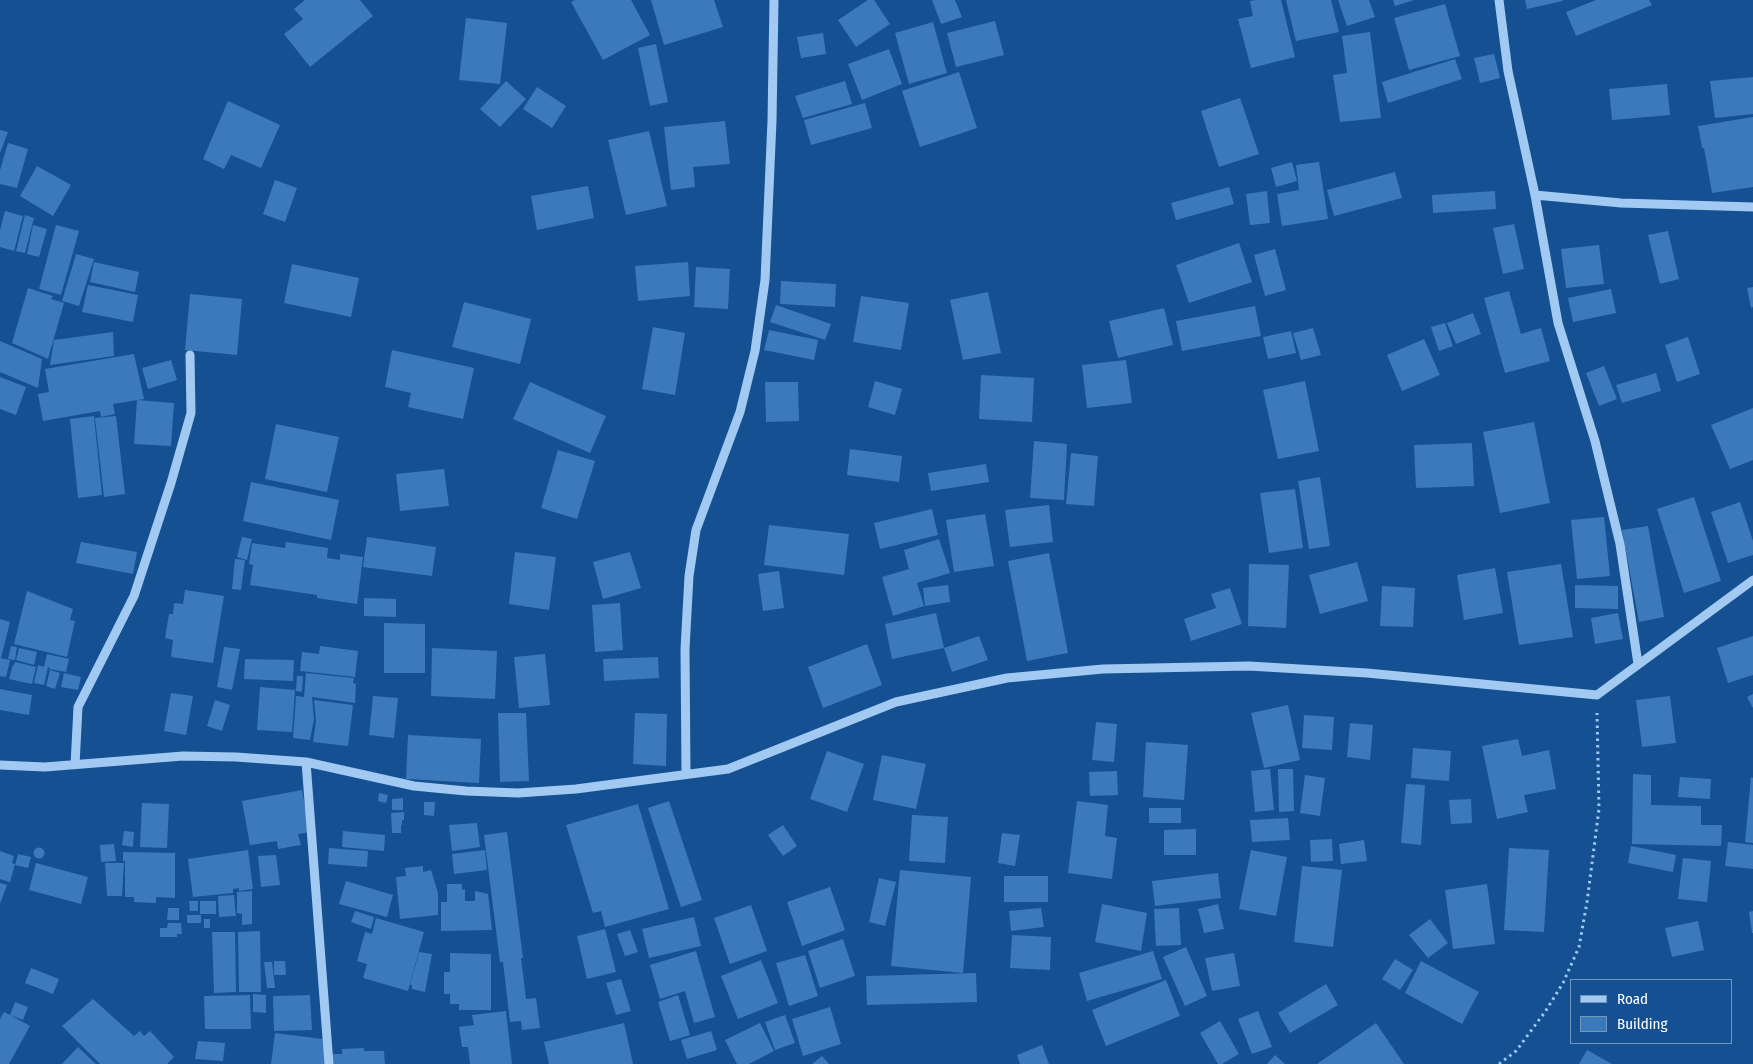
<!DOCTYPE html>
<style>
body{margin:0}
#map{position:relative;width:1753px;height:1064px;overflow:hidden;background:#145092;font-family:"Fira Sans Condensed",sans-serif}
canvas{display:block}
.legend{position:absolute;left:1570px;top:979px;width:162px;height:65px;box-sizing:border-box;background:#145092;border:1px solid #7296be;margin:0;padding:6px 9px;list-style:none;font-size:15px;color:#fff}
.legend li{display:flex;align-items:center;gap:10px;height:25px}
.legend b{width:25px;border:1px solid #7296be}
</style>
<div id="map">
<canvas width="1753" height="1064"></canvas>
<ul class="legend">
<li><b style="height:6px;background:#a1c9f2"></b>Road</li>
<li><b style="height:14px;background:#3c79ba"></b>Building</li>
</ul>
</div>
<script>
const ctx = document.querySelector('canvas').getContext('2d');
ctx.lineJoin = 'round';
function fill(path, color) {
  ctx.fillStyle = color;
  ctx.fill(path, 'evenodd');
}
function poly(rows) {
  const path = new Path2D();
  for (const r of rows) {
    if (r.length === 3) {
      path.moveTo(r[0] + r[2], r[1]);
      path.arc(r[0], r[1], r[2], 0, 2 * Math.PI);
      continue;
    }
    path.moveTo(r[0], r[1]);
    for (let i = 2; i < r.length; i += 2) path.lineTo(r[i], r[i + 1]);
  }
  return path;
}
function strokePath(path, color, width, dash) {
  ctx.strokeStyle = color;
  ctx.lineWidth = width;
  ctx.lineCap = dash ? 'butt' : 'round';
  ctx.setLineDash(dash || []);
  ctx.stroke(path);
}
const building = poly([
 [305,0,360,0,373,16,310,67,284,34,303,19,294,9],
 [575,0,631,0,650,35,603,60,571,2],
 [651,0,714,0,723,27,664,45],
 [868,0,874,0,890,24,856,47,838,20],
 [932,0,955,0,962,17,941,24],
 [1256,0,1281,0,1295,57,1251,68,1238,19,1253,16,1250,1],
 [1286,0,1331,0,1339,32,1296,41],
 [1338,0,1369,0,1375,17,1347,26],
 [1393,0,1414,0,1395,6],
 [1525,0,1562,0,1563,1,1527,9],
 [1596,0,1649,0,1652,5,1576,36,1566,12],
 [1445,4,1460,56,1409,70,1394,18],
 [466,18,507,23,500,84,459,80],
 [995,21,1004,55,956,67,947,33],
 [933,22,947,73,909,84,895,33],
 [1370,32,1381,118,1340,122,1333,75,1347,73,1342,36],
 [823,33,826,54,801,58,797,37],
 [656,44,668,102,650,106,638,48],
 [889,49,902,84,862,100,848,64],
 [1494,54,1500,78,1480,83,1474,58],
 [1455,59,1462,79,1388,103,1382,82],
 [959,72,977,128,920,147,902,91],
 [1753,77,1753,114,1715,118,1710,81],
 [506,81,526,99,500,127,480,109],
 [845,81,852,104,803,118,795,96],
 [1667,84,1670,115,1612,120,1609,89],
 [537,87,566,106,552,128,523,109],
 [1240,98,1259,154,1219,167,1201,111],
 [228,101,280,125,261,168,231,155,224,169,203,159],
 [865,103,872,128,811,145,804,120],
 [1753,117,1753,187,1712,193,1704,148,1702,148,1698,126],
 [725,121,730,164,693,167,695,187,671,190,664,127],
 [0,130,8,132,0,153],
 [649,131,667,206,626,215,608,140],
 [8,143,28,149,17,188,0,184,0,170],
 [1292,162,1297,181,1276,187,1271,168],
 [1319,162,1328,219,1282,226,1277,194,1299,190,1296,165],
 [37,166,71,185,53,216,20,196],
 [1395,172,1402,198,1334,216,1327,190],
 [275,180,297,188,285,222,263,214],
 [588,186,594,218,537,230,531,196],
 [1229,187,1234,204,1176,220,1171,203],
 [1267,191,1270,223,1250,225,1246,194],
 [1495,191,1496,209,1433,213,1432,195],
 [5,211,23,216,14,251,0,247,0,230],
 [25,215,34,218,25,253,16,251],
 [1514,224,1524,269,1503,274,1493,228],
 [33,225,47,229,39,257,27,254],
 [56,225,79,231,61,295,39,289],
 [1668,231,1679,279,1660,284,1648,235],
 [1239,243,1252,282,1189,303,1176,265],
 [1599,245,1604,284,1566,288,1561,249],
 [1275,249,1286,290,1265,296,1254,255],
 [76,254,94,259,79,306,62,301],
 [94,262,139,272,135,292,90,282],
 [688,262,690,296,638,301,635,266],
 [292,264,359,278,351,317,284,303],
 [696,267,730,269,728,309,694,307],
 [781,281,836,284,835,307,780,304],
 [88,285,138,295,133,322,82,312],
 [1753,287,1753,307,1751,308,1747,288],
 [28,288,53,296,51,299,64,303,48,359,12,343],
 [1611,289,1616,313,1573,322,1568,298],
 [1509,291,1521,334,1541,328,1550,361,1505,373,1484,298],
 [988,292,1001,353,963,360,950,300],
 [190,294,242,299,237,355,185,350],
 [861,296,909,303,901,350,853,342],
 [464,302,531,319,520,364,452,347],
 [776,305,831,324,825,340,770,322],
 [1255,306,1261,336,1182,351,1176,321],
 [1164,308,1173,345,1118,358,1109,321],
 [1473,313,1481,334,1456,344,1447,323],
 [1445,323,1453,346,1439,351,1431,327],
 [653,327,685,333,675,395,642,389],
 [1313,328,1321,355,1301,360,1293,333],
 [769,330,818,340,814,360,764,350],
 [1291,331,1296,353,1268,359,1263,337],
 [113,332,114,356,50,365,54,340],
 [1688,337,1700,374,1677,382,1665,345],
 [1424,339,1440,375,1402,391,1387,355],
 [0,341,42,359,38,388,0,372],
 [392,350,474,368,463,419,408,407,411,393,385,387],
 [134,354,144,399,113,404,115,414,101,417,100,411,43,421,38,394,49,392,45,369],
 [171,360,177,380,148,389,142,368],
 [1126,360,1132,403,1087,408,1082,365],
 [1604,366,1617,399,1599,406,1586,373],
 [1656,373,1661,391,1622,403,1616,385],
 [981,375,1034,378,1032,422,979,419],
 [0,377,26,387,16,415,0,409],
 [875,381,902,389,895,415,868,407],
 [1305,381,1319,451,1278,459,1263,390],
 [530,382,606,416,590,453,513,419],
 [765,382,798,382,799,421,766,422],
 [137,400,174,403,171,446,134,444],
 [1753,408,1753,460,1730,469,1711,425],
 [94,416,102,495,78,498,70,419],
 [116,416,125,494,104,497,95,418],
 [1534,422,1550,503,1500,513,1483,432],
 [276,424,339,437,327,492,265,479],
 [1034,441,1067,444,1064,500,1030,498],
 [1472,443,1474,486,1416,488,1414,445],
 [850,449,902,456,899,482,847,475],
 [558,450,595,461,577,519,541,508],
 [1071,453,1098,456,1094,506,1066,504],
 [986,464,989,482,931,491,928,473],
 [444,469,449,506,400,511,396,474],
 [1320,477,1330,546,1309,549,1298,481],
 [251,482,339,500,331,540,243,521],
 [1295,489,1303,548,1269,553,1260,493],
 [1694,497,1721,581,1684,593,1657,509],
 [1740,502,1753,541,1753,555,1728,563,1711,512],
 [1049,505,1053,542,1010,547,1005,510],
 [932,509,938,535,880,549,874,523],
 [985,514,994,566,954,572,946,520],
 [1604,517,1610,576,1577,579,1571,520],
 [769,525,849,534,844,575,764,565],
 [1648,526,1664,617,1639,622,1622,530],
 [242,537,252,539,247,560,237,557],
 [367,537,436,547,432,576,363,567],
 [939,539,950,573,917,583,924,606,893,616,882,577,909,569,904,550],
 [81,542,137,552,133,574,76,563],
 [286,542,328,548,327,558,340,560,340,554,363,557,357,604,317,598,317,595,250,585,253,565,249,564,252,543,285,548],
 [515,552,556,557,549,610,509,604],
 [630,552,641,588,603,599,593,562],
 [1049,553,1068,653,1027,661,1008,561],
 [235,559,245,560,241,590,232,589],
 [1357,562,1368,601,1320,614,1309,575],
 [1249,564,1289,565,1286,628,1248,626],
 [1561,564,1573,637,1519,645,1507,572],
 [1495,568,1503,613,1464,620,1457,575],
 [779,571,784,608,763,611,758,574],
 [948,585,950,602,925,606,923,588],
 [1575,585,1618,586,1618,609,1575,608],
 [1382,586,1415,588,1413,627,1380,626],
 [1230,588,1242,624,1191,641,1184,619,1216,608,1211,594],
 [185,590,224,596,213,663,171,657,173,640,165,638,169,614,173,614,174,603,183,604],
 [27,591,73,609,70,620,75,621,67,657,14,644],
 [364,598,396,599,396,617,364,616],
 [620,603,623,650,595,652,592,605],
 [936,613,944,648,892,659,885,624],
 [1618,613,1623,639,1595,644,1591,618],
 [0,619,10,622,1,658,0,658],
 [384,623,425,624,425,673,384,673],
 [979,636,988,660,952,672,944,648],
 [1753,636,1753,675,1728,683,1717,648],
 [867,644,882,685,823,708,808,667],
 [11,646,17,647,15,660,8,659],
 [320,646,358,651,355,677,300,671,302,652,319,654],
 [224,647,240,649,232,690,217,687],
 [19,648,37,652,34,665,16,660],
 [432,648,497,651,495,699,431,696],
 [47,654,69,659,66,672,49,669,50,668,48,667,44,685,34,683,38,665,44,667],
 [545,654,550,705,519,708,514,657],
 [658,657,659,678,604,681,603,659],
 [0,658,10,660,6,677,0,676],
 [245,659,294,660,293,681,244,679],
 [15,662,36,667,32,684,9,679,13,665,14,665],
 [50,670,60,673,55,689,46,686],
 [64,673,81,677,78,690,61,687],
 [306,673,354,678,353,683,356,684,355,703,312,697,314,719,310,740,293,738,296,696,304,697],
 [297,676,303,676,302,692,296,691],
 [260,687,295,690,292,732,257,730],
 [0,689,32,695,29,715,0,710],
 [171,693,193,696,186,735,164,731],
 [1753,694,1753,708,1747,697],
 [373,696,398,698,394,738,369,735],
 [1670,696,1676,743,1642,747,1636,700],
 [215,700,230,705,222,731,207,726],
 [314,700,353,705,348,746,313,742,316,721],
 [1288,705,1300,760,1264,768,1251,713],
 [498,713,526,713,529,781,500,782],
 [635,713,667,714,666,766,633,764],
 [1304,715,1334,717,1332,750,1302,748],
 [1096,722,1117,724,1114,762,1092,760],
 [1350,723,1373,725,1370,760,1347,757],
 [408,735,481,739,479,783,406,779],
 [1518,739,1522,756,1549,750,1556,789,1524,795,1528,812,1497,819,1482,746],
 [1146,742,1188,745,1184,800,1143,797],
 [1413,748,1451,751,1449,781,1411,778],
 [827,751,864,764,847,812,810,799],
 [882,755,926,764,916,809,873,800],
 [1270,769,1274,810,1255,812,1251,771],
 [1278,769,1293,769,1294,811,1279,812],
 [1117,771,1118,795,1090,796,1089,772],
 [1633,774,1651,775,1651,805,1701,806,1701,825,1722,825,1721,846,1632,844],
 [1305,775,1325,778,1320,816,1300,813],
 [1680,777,1711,779,1710,799,1678,797],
 [1751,777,1753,778,1753,843,1745,842],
 [1406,784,1425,785,1421,845,1401,843],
 [302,790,310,832,298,834,301,845,278,849,277,841,250,845,242,801],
 [379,793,388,795,386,803,378,801],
 [403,798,403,810,392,810,392,799],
 [1471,799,1472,823,1451,824,1449,800],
 [669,801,702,900,681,907,648,808],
 [1077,801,1108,805,1105,836,1117,838,1112,879,1068,873],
 [424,802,435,802,434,816,424,815],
 [142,803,169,804,167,848,140,847],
 [638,804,669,909,605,927,601,911,593,913,566,825],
 [1149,808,1181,808,1181,823,1149,823],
 [404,812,404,820,402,820,402,825,401,825,401,833,392,833,391,813],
 [912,815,948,817,945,863,909,861],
 [1288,818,1290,840,1252,842,1250,820],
 [477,823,480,847,452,851,449,825],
 [783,825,797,846,783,856,768,835],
 [1196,829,1196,855,1164,855,1164,830],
 [124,831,134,832,133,847,122,845],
 [343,831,385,835,384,851,342,847],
 [507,832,523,958,521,958,526,999,536,998,540,1028,522,1030,521,1021,510,1022,503,962,500,962,484,835],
 [1002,833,1020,835,1015,866,998,863],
 [1332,839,1333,861,1311,862,1310,840],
 [1364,840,1367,861,1341,864,1339,844],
 [1728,842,1753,845,1753,869,1725,866],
 [114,844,116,861,101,862,100,845],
 [1631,846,1676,855,1673,872,1628,863],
 [39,853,5.5],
 [329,848,368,851,367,867,328,864],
 [1509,848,1549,850,1544,932,1504,930],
 [248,850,253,889,239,891,239,888,233,889,233,893,193,897,188,859],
 [485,850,487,870,454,874,452,854],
 [1251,850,1287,857,1276,916,1239,909],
 [0,851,14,856,12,863,15,864,10,882,0,879],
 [123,852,175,853,175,898,156,897,156,903,134,902,134,897,125,897,125,861,123,861],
 [18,854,31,857,28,868,15,865],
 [276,855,280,885,261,887,258,856],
 [1683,858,1711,861,1707,902,1678,899],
 [36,863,88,877,81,904,29,890],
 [105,863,124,863,122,896,107,896],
 [423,866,423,872,431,870,438,893,438,915,400,919,396,877,406,876,405,868],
 [1302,866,1342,870,1333,947,1294,942],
 [900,870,971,877,963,973,891,966],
 [1218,873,1221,898,1155,906,1152,881],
 [1004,876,1048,876,1048,902,1004,902],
 [879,878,896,882,885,926,869,922],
 [346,881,393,895,387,917,339,904],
 [0,883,7,885,0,904],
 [447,884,462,884,462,890,465,889,465,901,475,901,475,891,488,894,492,930,441,931,441,902,447,902],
 [1487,884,1495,944,1453,949,1445,890],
 [830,887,845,930,802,946,787,902],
 [252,891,252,924,242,925,242,914,237,913,237,892],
 [234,895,236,916,219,917,218,896],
 [189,901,198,901,198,911,190,911],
 [200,901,216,901,216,914,200,914],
 [1102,904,1147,913,1141,951,1095,942],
 [1218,904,1224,929,1204,933,1198,909],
 [751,905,767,951,730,964,714,918],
 [168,908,179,908,179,920,167,920],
 [1041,908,1044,927,1011,931,1009,911],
 [1179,908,1181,945,1156,946,1154,909],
 [355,911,374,917,371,929,351,922],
 [1753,911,1753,933,1752,933,1749,912],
 [187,915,201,915,201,923,187,923],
 [694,917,701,946,649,958,642,929],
 [376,918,424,932,408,991,363,978,367,964,357,961,365,932,372,934],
 [204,919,210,919,210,928,204,928],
 [1430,919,1448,943,1428,958,1409,935],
 [1698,921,1704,950,1672,957,1665,928],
 [168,923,181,923,182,934,177,934,177,937,160,937,160,928,167,928],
 [605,929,616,972,587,979,577,936],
 [630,930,638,952,625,956,617,934],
 [260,931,261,992,239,992,238,932],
 [212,932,235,932,236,992,214,993],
 [1012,935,1051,937,1050,970,1010,968],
 [843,939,855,976,820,988,808,951],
 [1186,947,1207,996,1185,1006,1163,957],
 [696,951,715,1017,694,1023,685,991,660,999,650,965],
 [1153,951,1162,979,1087,1001,1079,973],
 [419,952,432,954,425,992,412,989,412,985,410,985],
 [450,953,491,954,491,1010,459,1010,459,1004,450,1004,450,994,444,994,444,972,450,972],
 [1234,953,1240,986,1212,991,1205,958],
 [805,955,818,996,789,1006,776,963],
 [1395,959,1413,970,1400,990,1382,979],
 [761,960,778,1003,738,1019,721,976],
 [274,961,285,961,286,975,274,975],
 [1421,961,1479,992,1462,1024,1405,993],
 [264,962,272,962,275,988,267,988],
 [31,968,59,979,53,994,25,983],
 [976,973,977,1002,867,1005,866,976],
 [621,979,631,1011,616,1015,606,983],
 [1166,980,1180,1016,1106,1046,1092,1010],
 [1326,984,1338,1005,1290,1033,1278,1013],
 [253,994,266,995,266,1013,253,1012],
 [250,995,251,1029,205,1029,204,996],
 [310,995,312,1030,274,1031,273,996],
 [678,995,690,1035,670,1041,658,1002],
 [93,999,134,1036,140,1031,144,1036,150,1031,174,1057,167,1064,100,1064,62,1026],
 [15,1002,28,1007,23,1020,10,1015,30,1026,9,1064,0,1064,0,1019,4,1012,10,1015],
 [830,1007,841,1044,803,1056,792,1019],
 [506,1011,512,1064,470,1064,468,1047,462,1047,459,1027,474,1025,472,1015],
 [1258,1011,1272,1047,1252,1054,1238,1019],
 [785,1015,795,1043,775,1050,765,1022],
 [1220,1021,1239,1054,1222,1064,1218,1064,1200,1033],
 [624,1023,633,1064,549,1064,544,1042],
 [760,1023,774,1051,749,1064,737,1064,725,1040],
 [1376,1023,1404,1064,1317,1064],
 [711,1031,717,1050,687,1059,681,1040],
 [275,1033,330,1040,327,1064,271,1064],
 [198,1041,225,1043,223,1061,195,1059],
 [1042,1045,1049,1064,1020,1064,1017,1055],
 [78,1047,96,1064,62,1064],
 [364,1048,364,1051,384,1051,385,1064,332,1064,331,1054,342,1054,342,1049],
 [1587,1050,1612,1064,1579,1064],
 [1275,1055,1285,1064,1267,1064],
 [822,1056,829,1064,812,1064]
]);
const path = poly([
 [1499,1064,1516,1051,1545,1012,1563,983,1579,947,1587,902,1599,809,1597,713]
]);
const minor = poly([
 [1499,0,1508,71,1535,195,1621,203,1753,207],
 [1535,195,1558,323,1595,441,1620,544,1638,664],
 [306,762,329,1064],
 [0,765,45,767,183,756,236,757,306,762,414,786,466,791,518,793,576,789,728,769,896,702,1007,678,1103,669,1249,666,1367,673,1597,695,1753,580],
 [75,765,78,707,134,596,171,483,191,413,190,355],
 [686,774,685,649,689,576,696,530,740,412,755,351,765,280,772,121,774,0]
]);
fill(building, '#3c79ba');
strokePath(path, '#a1c9f2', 3, [2.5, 4]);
strokePath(minor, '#a1c9f2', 9);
</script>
